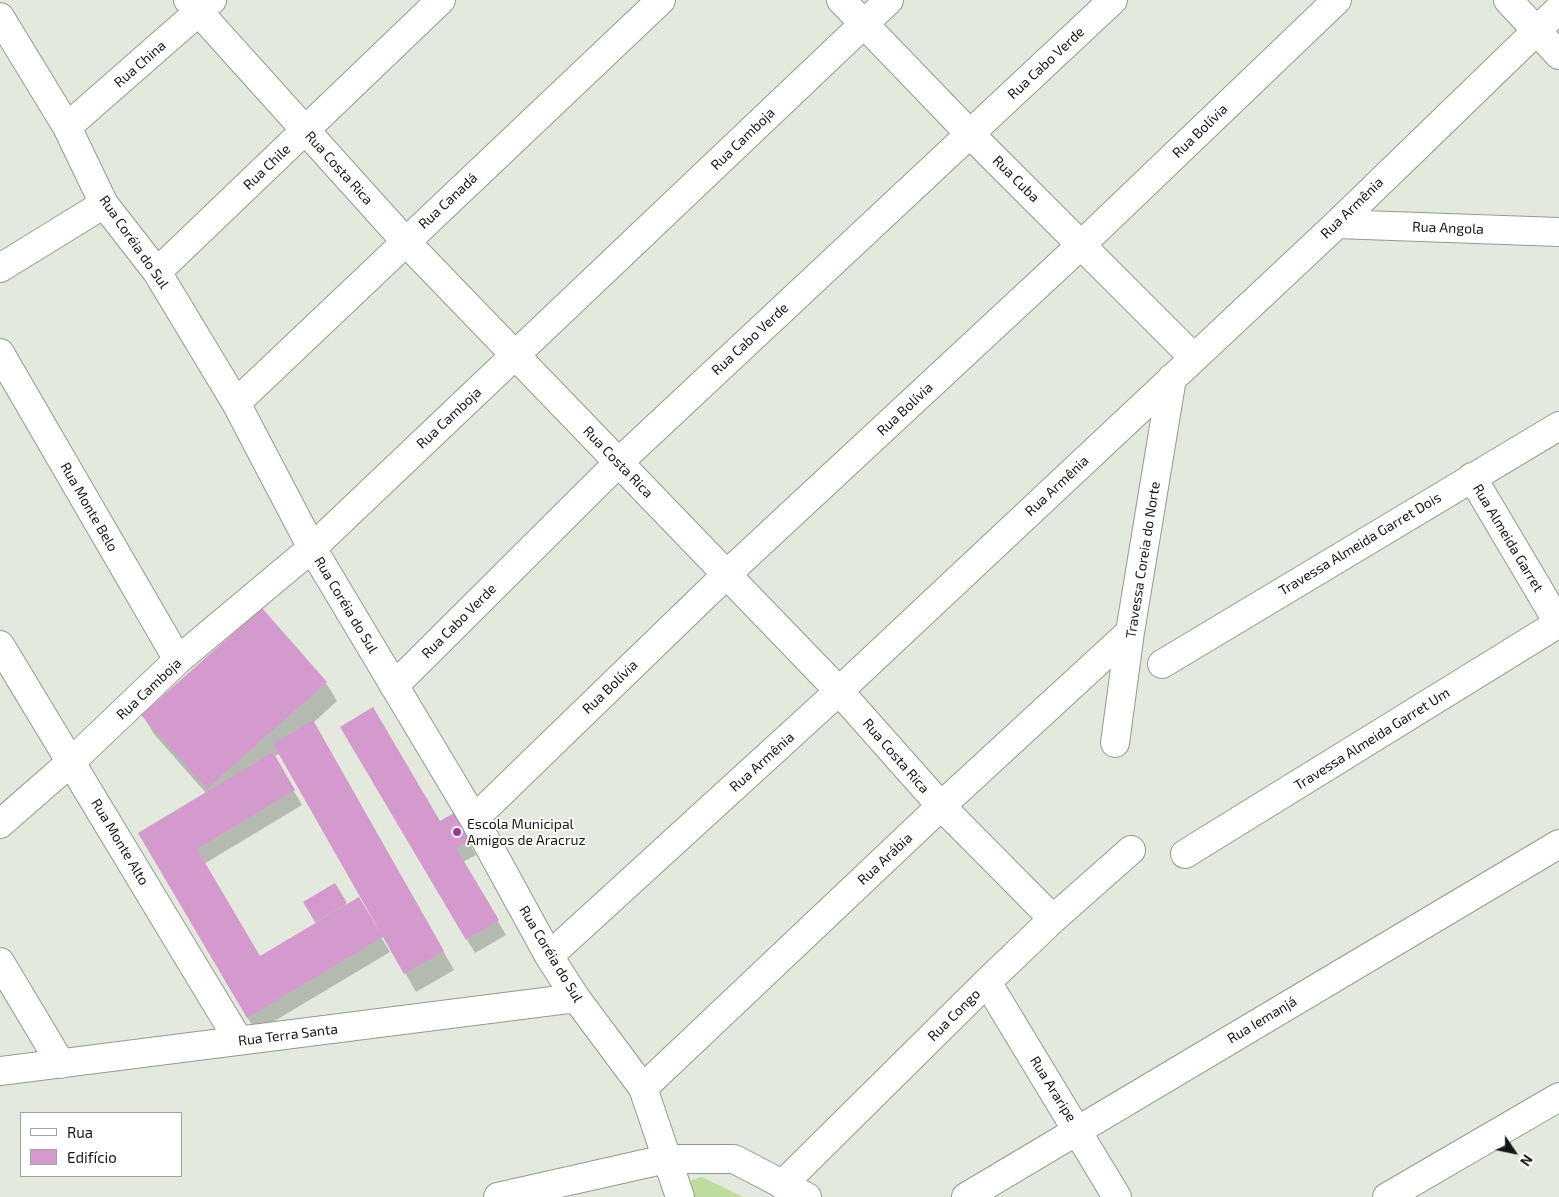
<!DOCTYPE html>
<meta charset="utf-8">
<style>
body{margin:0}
#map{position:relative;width:1559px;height:1197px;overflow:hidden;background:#e3e9dd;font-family:"Exo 2",sans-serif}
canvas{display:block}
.legend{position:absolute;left:20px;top:1112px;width:162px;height:65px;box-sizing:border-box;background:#fff;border:1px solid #a1a2a0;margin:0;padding:6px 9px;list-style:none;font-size:15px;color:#151712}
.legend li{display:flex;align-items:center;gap:10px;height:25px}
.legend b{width:25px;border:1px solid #a1a2a0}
.north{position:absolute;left:1489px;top:1127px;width:50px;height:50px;-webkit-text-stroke:4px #fff;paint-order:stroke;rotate:124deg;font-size:14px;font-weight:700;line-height:20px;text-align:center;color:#151712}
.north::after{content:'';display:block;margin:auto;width:18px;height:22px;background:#151712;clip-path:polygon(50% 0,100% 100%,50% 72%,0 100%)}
</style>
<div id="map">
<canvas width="1559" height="1197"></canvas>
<ul class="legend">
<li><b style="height:6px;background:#fff"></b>Rua</li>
<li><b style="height:14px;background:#d49acd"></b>Edifício</li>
</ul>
<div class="north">N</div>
</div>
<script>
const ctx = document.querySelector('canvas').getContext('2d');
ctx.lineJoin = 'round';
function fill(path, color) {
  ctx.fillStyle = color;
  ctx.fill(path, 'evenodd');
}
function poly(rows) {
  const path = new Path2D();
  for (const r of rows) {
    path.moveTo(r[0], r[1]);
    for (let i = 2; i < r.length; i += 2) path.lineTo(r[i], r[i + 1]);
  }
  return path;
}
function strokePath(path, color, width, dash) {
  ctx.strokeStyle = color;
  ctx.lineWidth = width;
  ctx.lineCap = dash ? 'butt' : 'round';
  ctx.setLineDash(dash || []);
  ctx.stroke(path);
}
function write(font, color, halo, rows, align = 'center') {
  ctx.font = font + ' "Exo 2",sans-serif';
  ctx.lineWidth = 4;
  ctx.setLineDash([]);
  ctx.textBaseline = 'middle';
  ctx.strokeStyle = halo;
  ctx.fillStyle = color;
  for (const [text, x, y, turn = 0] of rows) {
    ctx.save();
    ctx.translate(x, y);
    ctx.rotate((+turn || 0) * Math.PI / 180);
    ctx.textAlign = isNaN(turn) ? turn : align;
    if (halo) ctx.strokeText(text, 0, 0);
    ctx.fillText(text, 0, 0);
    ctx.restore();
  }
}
const green = poly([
 [702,1177,743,1197,692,1197,686,1182]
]);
const shadow = poly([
 [326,683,337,701,313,723,454,970,416,992,280,753,274,757,302,805,204,864,260,958,317,924,305,903,334,885,347,906,358,899,390,952,256,1032,139,833,206,793,154,734,143,716],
 [342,727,440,823,453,815,476,855,463,862,506,935,475,953]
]);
const building = poly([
 [262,608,327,682,207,789,141,715],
 [373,707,440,821,454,813,469,840,456,848,499,920,466,940,340,727],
 [313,720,444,951,404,974,273,744],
 [273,752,295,790,197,849,260,956,359,897,383,937,247,1018,138,833],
 [335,883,347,903,315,922,303,902]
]);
const minor = poly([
 [188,0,406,242,839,691,941,806,1053,919],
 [841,0,970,134,1193,357],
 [1508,0,1559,55],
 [0,17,67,127,104,204,157,272,236,403,312,548,474,819,549,956,576,998,643,1088,680,1197],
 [67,127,212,0],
 [1337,224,1559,232],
 [0,268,104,204],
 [157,272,441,0],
 [0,353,178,660],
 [236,403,661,0],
 [1472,477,1559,624],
 [0,645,239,1041],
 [1162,664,1559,426],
 [394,686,618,463,1113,0],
 [1115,743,1130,632,1172,378],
 [474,819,727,574,1081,245,1337,0],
 [0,824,72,761,178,660,312,548,889,0],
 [1185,854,1559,623],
 [549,956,839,691,1337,224,1559,9],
 [0,962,61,1064],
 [987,982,1117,1197],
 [0,1071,576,998],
 [643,1088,941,806,1130,632],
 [782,1185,987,982,1053,919,1131,850],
 [498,1197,666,1159,734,1159,807,1197],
 [966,1197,1559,844],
 [1387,1197,1559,1097]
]);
const markers = [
 [457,832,5,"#a03698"]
];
const streetNames = [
 ["Rua Cabo Verde",1046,63,-43],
 ["Rua China",140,64,-41],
 ["Rua Bolívia",1200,131,-44],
 ["Rua Camboja",743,139,-44],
 ["Rua Chile",267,167,-44],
 ["Rua Costa Rica",339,168,48],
 ["Rua Cuba",1016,179,45],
 ["Rua Canadá",448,201,-43],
 ["Rua Armênia",1352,208,-44],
 ["Rua Angola",1448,228,2],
 ["Rua Coréia do Sul",134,242,55],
 ["Rua Cabo Verde",750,339,-43],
 ["Rua Bolívia",905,409,-43],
 ["Rua Camboja",449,418,-43],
 ["Rua Costa Rica",618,462,46],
 ["Rua Armênia",1057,486,-43],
 ["Rua Monte Belo",89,507,60],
 ["Rua Almeida Garret",1508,538,59],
 ["Travessa Almeida Garret Dois",1360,544,-31],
 ["Travessa Coreia do Norte",1143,560,-81],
 ["Rua Coréia do Sul",346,605,59],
 ["Rua Cabo Verde",459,621,-45],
 ["Rua Bolívia",610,687,-44],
 ["Rua Camboja",149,689,-43],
 ["Travessa Almeida Garret Um",1372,739,-32],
 ["Rua Costa Rica",896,756,49],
 ["Rua Armênia",762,762,-42],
 ["Rua Monte Alto",120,842,59],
 ["Rua Arábia",885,859,-43],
 ["Rua Coréia do Sul",551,954,59],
 ["Rua Congo",954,1015,-45],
 ["Rua Iemanjá",1262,1020,-31],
 ["Rua Terra Santa",288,1035,-7],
 ["Rua Araripe",1053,1089,58]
];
const poiNames = [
 ["Escola Municipal",467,824],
 ["Amigos de Aracruz",467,840]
];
fill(green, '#bedc9c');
fill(shadow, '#0003');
fill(building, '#d49acd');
strokePath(minor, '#949a8f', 30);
strokePath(minor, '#fff', 28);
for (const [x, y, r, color] of markers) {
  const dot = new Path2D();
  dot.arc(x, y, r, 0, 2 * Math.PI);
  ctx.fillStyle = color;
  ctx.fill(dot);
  strokePath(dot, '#fff', 2);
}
write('14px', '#151712', '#fff', streetNames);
write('14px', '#151712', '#fff', poiNames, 'left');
</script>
